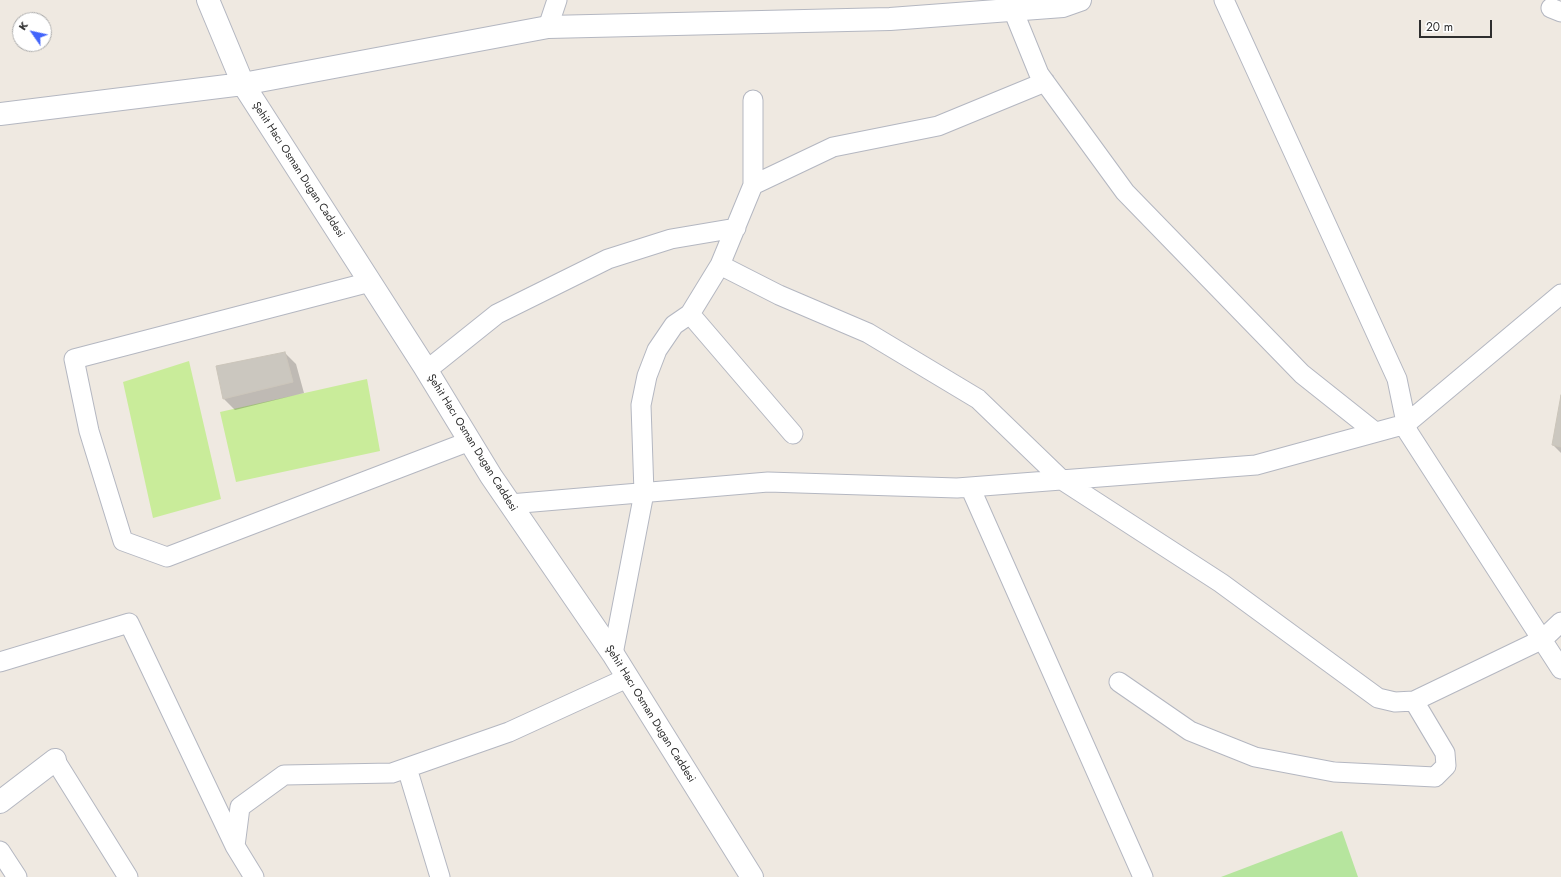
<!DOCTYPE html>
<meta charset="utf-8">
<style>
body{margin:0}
#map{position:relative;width:1561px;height:877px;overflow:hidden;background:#efe9e1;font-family:Jost,sans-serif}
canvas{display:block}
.north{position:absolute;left:12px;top:12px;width:40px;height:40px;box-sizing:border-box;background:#fff;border:1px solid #ababab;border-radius:50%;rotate:304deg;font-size:11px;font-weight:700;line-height:16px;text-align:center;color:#2e2e2e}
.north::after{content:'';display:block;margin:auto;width:14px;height:18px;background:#4264fb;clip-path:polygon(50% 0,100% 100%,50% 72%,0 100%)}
.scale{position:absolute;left:1419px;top:20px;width:73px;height:18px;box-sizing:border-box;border:2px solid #2e2e2e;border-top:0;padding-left:5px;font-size:12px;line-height:14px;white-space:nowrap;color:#2e2e2e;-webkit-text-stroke:3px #fff;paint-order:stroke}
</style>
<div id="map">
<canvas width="1561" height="877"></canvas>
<div class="north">K</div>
<div class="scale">20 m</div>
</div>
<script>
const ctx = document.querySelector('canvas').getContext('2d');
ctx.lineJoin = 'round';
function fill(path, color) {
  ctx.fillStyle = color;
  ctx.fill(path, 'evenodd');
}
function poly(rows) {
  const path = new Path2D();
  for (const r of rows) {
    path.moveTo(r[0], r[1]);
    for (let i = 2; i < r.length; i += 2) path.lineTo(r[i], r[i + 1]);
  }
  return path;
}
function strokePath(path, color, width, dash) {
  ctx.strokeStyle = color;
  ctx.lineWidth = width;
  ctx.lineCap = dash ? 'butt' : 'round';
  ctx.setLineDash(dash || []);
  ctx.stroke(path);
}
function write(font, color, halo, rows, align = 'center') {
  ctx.font = font + ' Jost,sans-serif';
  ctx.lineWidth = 4;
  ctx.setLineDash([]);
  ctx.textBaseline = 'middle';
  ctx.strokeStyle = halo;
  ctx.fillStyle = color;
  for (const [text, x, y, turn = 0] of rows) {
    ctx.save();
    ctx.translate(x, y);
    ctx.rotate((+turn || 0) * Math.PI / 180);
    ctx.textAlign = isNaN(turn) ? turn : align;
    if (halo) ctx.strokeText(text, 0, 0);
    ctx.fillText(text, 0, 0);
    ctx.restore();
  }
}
const green = poly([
 [1342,831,1358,877,1221,877]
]);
const pitch = poly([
 [189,361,221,499,153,518,123,382],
 [367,379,380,451,236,482,220,412]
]);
const shadow = poly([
 [285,353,296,364,304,393,235,410,224,399,217,366],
 [1561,401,1561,453,1553,445]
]);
const building = poly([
 [285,352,293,382,223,399,216,366,285,352],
 [1561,395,1561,447,1552,445,1561,395]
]);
const street = poly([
 [1224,0,1397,379,1408,432,1561,669],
 [1551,8,1561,12],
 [1013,10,1039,74,1125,192,1302,374,1375,432],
 [548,27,557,0],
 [753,185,833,147,938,126,1045,82],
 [720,265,779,295,868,333,978,399,1062,480,1221,583,1378,698,1395,702,1414,701,1543,639,1561,622],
 [370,282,74,359,89,431,123,541,167,557,470,441],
 [690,314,793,434],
 [427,370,497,314,608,259,671,239,736,228],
 [970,487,1143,877],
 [510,504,768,482,957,488,1256,465,1406,424,1561,294],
 [613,654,644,493,641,405,647,376,657,350,674,325,690,314,720,265,753,185,753,100],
 [0,662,129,623,235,846,254,877],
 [1119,682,1190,731,1255,757,1334,772,1435,777,1446,766,1445,753,1414,701],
 [55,760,128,877],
 [407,768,440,877],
 [235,846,240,807,284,775,392,773,509,732,627,678],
 [0,851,17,877]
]);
const secondary = poly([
 [208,0,243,84,424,366,491,476,613,654,752,877],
 [0,114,243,84,548,27,890,19,1063,6,1080,0],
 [0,802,55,760]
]);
const streetNames = [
 ["Şehit Hacı Osman Dugan Caddesi",298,170,57],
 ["Şehit Hacı Osman Dugan Caddesi",472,443,58],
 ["Şehit Hacı Osman Dugan Caddesi",650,714,58]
];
fill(green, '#b6e59e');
fill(pitch, '#c9ec9a');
fill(shadow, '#0003');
fill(building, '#cbc7bf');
strokePath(building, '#cbc5ba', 1);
strokePath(street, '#b4b7c1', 21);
strokePath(secondary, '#b4b7c1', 24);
strokePath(street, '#fff', 19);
strokePath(secondary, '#fff', 22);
write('11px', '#2e2e2e', '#fff', streetNames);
</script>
